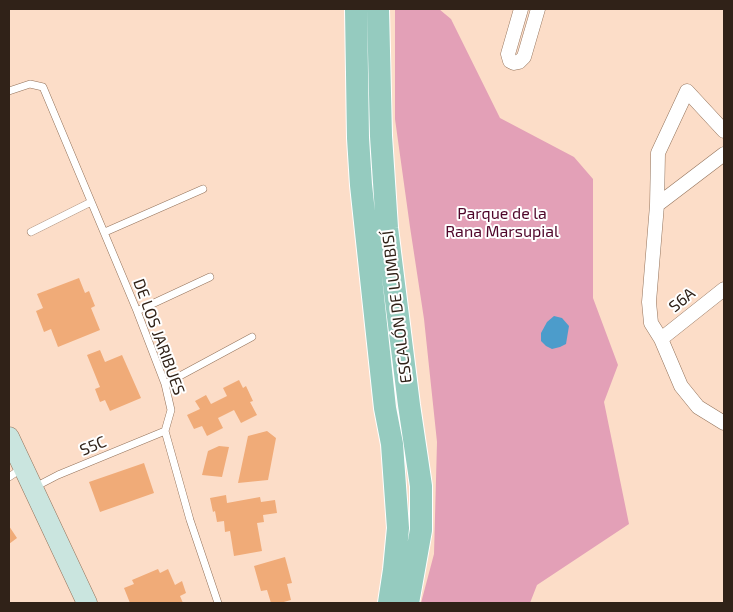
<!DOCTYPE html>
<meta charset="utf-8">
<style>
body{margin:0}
#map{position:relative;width:733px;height:612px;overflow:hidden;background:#fcddc8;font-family:"Exo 2",sans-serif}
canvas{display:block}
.frame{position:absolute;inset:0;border:10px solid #302218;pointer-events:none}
</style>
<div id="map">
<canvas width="733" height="612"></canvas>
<div class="frame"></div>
</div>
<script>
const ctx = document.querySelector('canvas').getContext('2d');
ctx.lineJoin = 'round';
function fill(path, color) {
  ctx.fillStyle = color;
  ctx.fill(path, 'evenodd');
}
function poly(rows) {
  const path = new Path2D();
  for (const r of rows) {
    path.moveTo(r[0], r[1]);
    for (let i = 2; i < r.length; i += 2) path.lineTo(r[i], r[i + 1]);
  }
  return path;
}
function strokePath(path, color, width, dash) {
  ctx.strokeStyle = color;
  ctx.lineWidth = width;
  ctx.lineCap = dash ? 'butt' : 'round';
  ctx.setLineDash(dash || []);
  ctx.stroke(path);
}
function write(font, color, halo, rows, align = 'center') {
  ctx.font = font + ' "Exo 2",sans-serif';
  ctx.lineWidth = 4;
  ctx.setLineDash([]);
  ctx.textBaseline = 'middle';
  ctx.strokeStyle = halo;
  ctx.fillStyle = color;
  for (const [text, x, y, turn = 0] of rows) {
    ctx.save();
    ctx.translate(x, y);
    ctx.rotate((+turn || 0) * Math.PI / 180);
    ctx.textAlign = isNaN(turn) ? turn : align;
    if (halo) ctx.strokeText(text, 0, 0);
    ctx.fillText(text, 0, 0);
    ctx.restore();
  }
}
const green = poly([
 [395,9,439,9,451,19,500,118,574,157,593,179,593,298,618,365,604,402,629,524,537,585,530,603,421,603,434,554,437,442,424,319,410,227,395,119]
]);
const water = poly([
 [554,316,562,318,569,326,566,344,560,347,552,349,546,346,541,341,541,333,547,322]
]);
const building = poly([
 [79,278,85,293,89,291,95,306,91,308,100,330,58,347,51,329,44,332,36,311,43,308,37,294],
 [100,350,105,362,122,355,141,398,110,411,105,400,100,402,95,389,100,387,87,355],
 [239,380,243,388,246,386,253,401,250,402,257,415,241,423,234,410,218,418,223,428,207,436,202,426,194,429,187,415,200,409,195,401,206,395,211,404,227,396,223,388],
 [267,431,276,438,268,480,238,483,248,436],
 [219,446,229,447,222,477,202,475,208,451],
 [144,463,154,493,100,512,89,482],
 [226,495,227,503,260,497,261,502,275,500,277,513,263,515,264,522,257,523,262,551,234,556,230,531,225,532,224,521,217,522,215,511,213,512,210,498],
 [9,526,17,538,9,544],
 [285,557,292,583,287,584,291,600,280,603,271,603,267,590,261,591,254,566],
 [158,569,160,573,168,569,175,585,182,581,186,593,180,596,183,603,130,603,124,588,134,584,132,580]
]);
const lane = poly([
 [9,91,30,84,43,87,137,311,165,384,171,410,165,431,190,520,218,603],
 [31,232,91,202],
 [105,232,203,189],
 [137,311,210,277],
 [165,384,252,337],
 [9,477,21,469],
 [35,487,58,475,165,431]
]);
const street = poly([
 [521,9,508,54,510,61,514,63,519,62,524,57,538,9],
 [724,131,687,91,658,153,657,205,649,302,651,323,661,339,681,386,698,407,724,423],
 [657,205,724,154],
 [661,339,724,289]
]);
const secondary = poly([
 [9,437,87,603]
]);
const primary = poly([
 [356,9,358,138,361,185,385,408,392,444,398,528,394,570,389,603],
 [378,9,381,136,387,228,409,405,421,486,421,530,408,603]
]);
const parkNames = [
 ["Parque de la",502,214],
 ["Rana Marsupial",502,232]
];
const streetNames = [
 ["S6A",682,300,-39],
 ["ESCALÓN DE LUMBISÍ",397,307,-97],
 ["DE LOS JARIBUES",159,337,70],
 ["S5C",93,446,-23]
];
fill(green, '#e3a0b7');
fill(water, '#4c9ccb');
fill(building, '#f0ab78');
strokePath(lane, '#93725a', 8);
strokePath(street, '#93725a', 15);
strokePath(secondary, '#93725a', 21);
strokePath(primary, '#fff', 24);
strokePath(lane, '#fff', 7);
strokePath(street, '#fff', 14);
strokePath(secondary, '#cae5df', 20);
strokePath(primary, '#95cbbf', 22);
write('16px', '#4f062a', '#fff', parkNames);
write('16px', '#302218', '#fff', streetNames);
</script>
